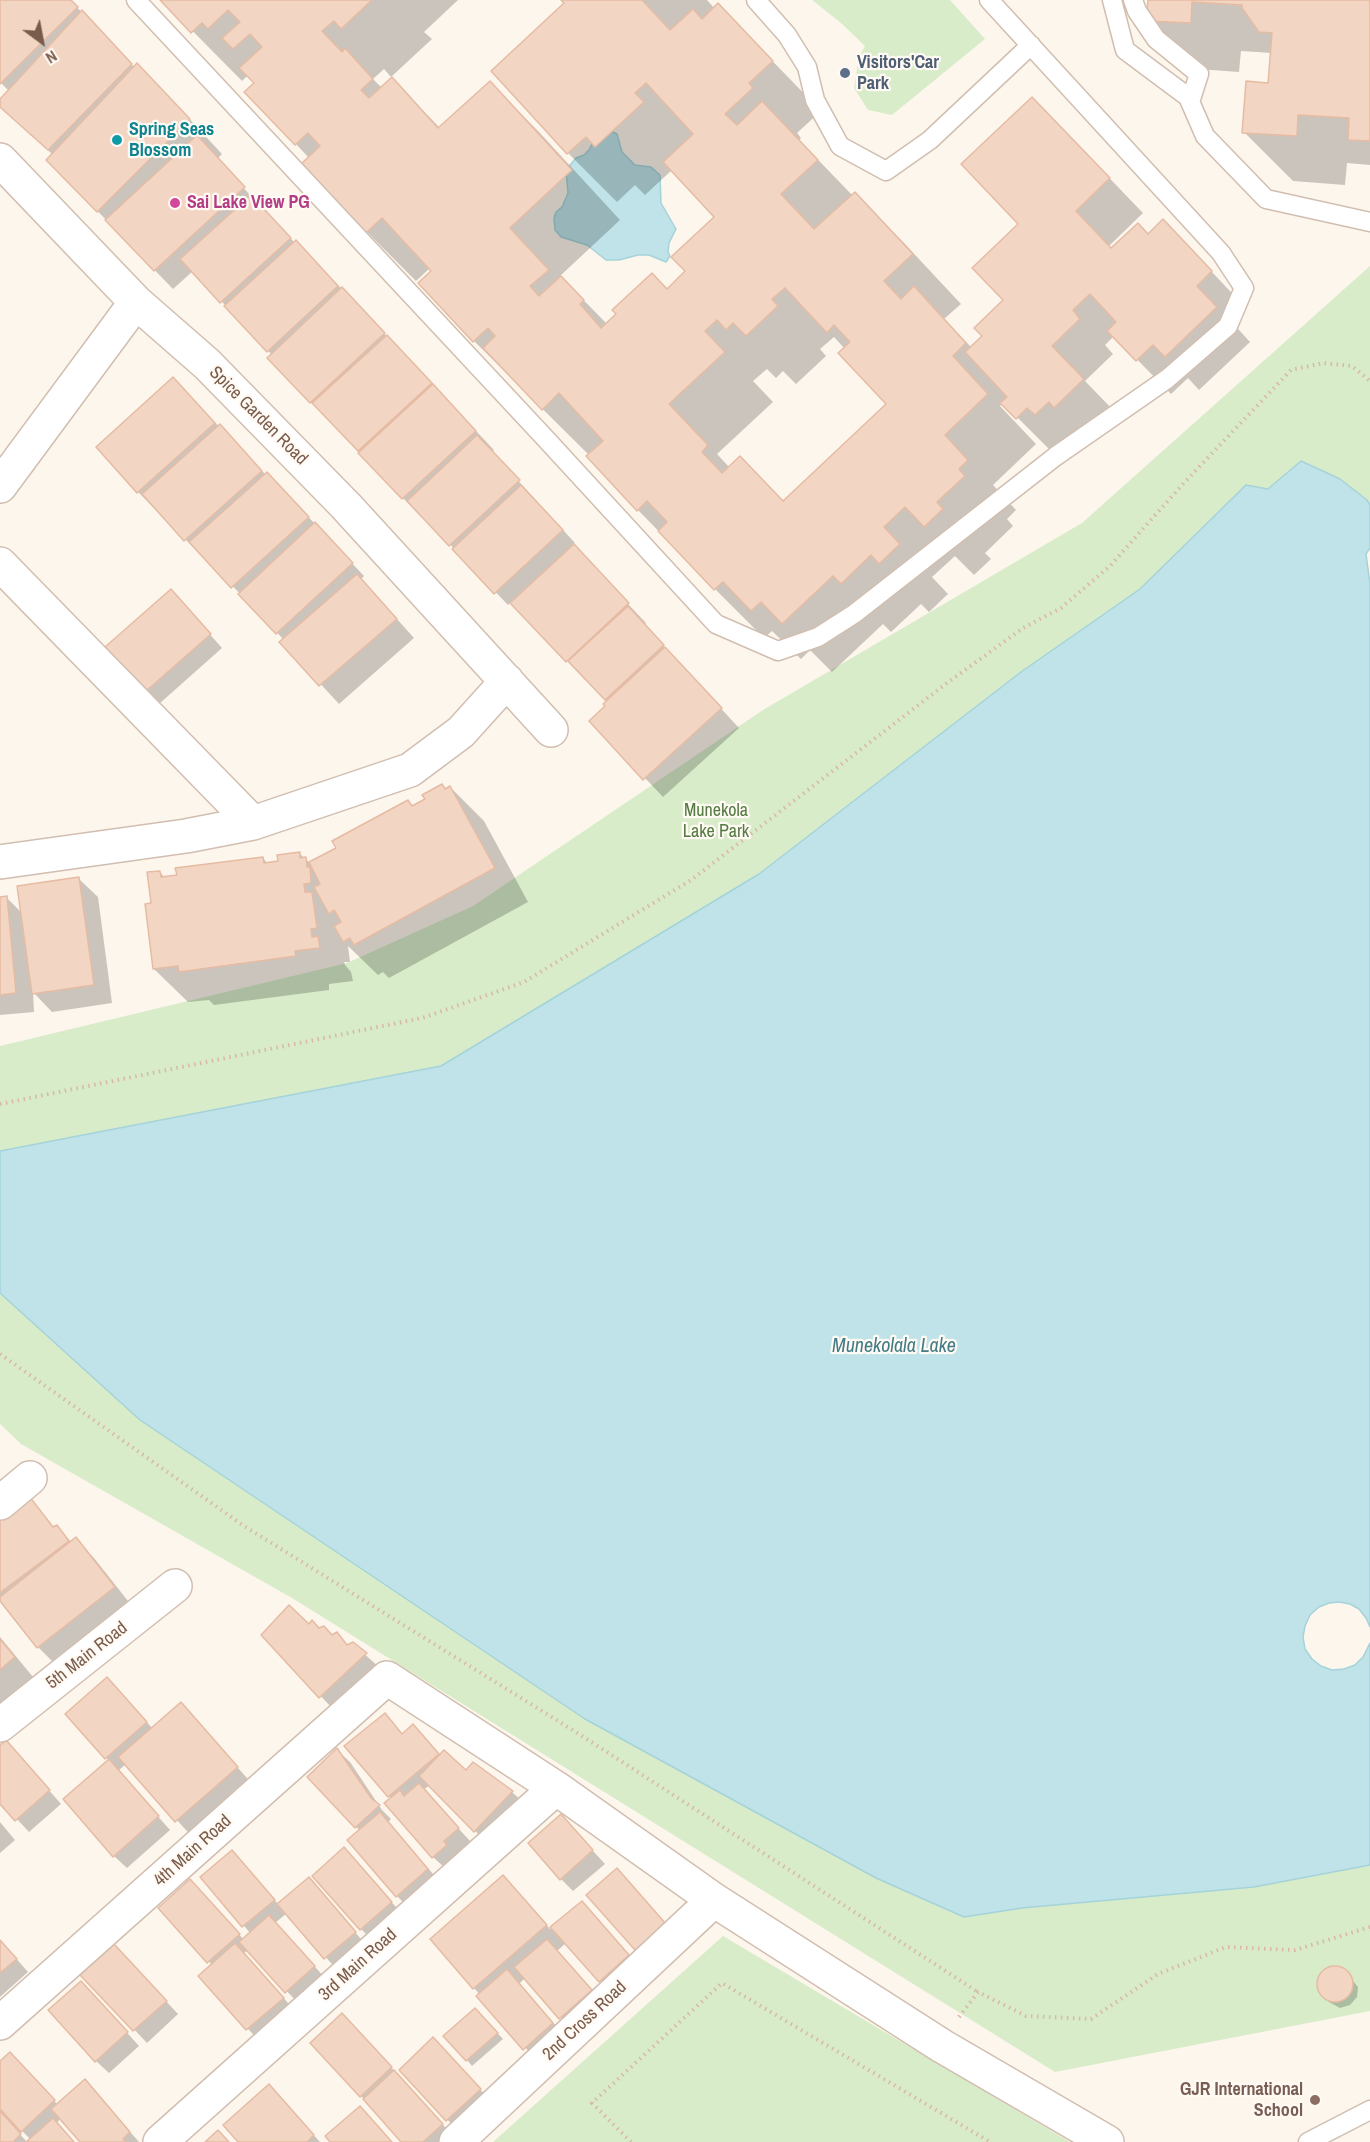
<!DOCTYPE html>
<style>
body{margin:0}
#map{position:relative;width:1370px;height:2142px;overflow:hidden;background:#fdf6ec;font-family:"Archivo Narrow",sans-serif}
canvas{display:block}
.north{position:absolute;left:12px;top:12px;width:60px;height:60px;-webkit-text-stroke:4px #fffaf3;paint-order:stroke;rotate:148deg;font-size:16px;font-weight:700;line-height:24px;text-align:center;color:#7a5c4d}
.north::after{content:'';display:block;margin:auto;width:21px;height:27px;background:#7a5c4d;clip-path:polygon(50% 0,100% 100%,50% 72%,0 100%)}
</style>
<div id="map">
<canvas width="1370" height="2142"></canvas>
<div class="north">N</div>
</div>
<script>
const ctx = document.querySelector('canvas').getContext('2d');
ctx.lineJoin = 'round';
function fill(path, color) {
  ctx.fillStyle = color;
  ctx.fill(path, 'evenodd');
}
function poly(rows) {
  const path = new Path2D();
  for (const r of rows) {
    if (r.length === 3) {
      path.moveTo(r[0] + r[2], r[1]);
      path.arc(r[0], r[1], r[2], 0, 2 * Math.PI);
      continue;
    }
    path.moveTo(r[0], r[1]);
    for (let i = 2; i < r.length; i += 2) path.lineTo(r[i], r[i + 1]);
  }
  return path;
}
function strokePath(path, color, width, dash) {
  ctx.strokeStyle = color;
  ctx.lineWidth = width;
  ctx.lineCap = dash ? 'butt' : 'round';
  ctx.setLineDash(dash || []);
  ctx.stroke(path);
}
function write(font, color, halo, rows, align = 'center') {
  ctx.font = font + ' "Archivo Narrow",sans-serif';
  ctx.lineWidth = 4.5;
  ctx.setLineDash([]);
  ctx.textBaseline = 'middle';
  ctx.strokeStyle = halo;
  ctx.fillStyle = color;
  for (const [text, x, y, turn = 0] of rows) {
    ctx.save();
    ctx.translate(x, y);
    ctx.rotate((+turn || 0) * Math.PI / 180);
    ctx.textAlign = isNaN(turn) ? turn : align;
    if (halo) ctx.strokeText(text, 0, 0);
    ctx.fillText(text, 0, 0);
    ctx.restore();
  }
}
const green = poly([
 [812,0,950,0,985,39,892,115,868,110,854,88,859,57,865,46,841,23],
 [1370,266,1370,505,1367,500,1268,490,1246,485,1140,589,1021,672,759,874,441,1066,0,1151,0,1046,347,963,473,906,763,710,1082,523],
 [0,1293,140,1420,585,1719,876,1878,964,1917,1022,1908,1254,1887,1370,1865,1370,2011,1055,2072,292,1598,21,1444,0,1424],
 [723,1936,1070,2142,493,2142]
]);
const water = poly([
 [611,131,617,134,622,152,635,165,651,167,660,175,661,203,676,229,669,243,668,252,670,256,666,262,649,255,638,255,619,260,606,260,587,245,561,237,555,230,554,218,556,212,562,207,568,193,566,170,576,158,584,155,589,150,596,136,611,131],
 [1301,461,1340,479,1367,500,1370,505,1370,548,1366,554,1370,584,1370,1627,1366,1618,1359,1609,1350,1604,1339,1602,1329,1603,1319,1607,1310,1615,1305,1626,1303,1637,1305,1649,1312,1659,1321,1666,1332,1670,1344,1669,1355,1665,1363,1657,1370,1643,1370,1865,1254,1887,1022,1908,964,1917,876,1878,585,1719,140,1420,0,1293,0,1151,441,1066,759,874,1021,672,1140,589,1246,485,1268,489,1301,461]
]);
const shadow = poly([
 [0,0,70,0,135,68,171,99,222,154,217,159,261,207,295,243,315,261,360,308,494,450,492,452,575,543,572,545,646,623,644,625,739,728,663,797,591,721,607,706,608,701,587,679,585,680,567,661,511,602,508,605,423,516,421,517,403,498,269,358,272,355,193,271,173,289,48,160,53,155,0,105,0,101,9,91,0,82],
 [162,0,458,0,424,32,432,39,391,77,384,69,373,79,382,88,392,79,440,128,490,83,539,132,620,220,560,276,607,324,667,290,687,272,716,217,672,170,645,195,635,185,617,202,568,153,493,71,567,3,564,0,707,0,715,9,718,5,821,111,797,133,801,138,799,140,853,196,855,194,904,243,961,304,944,319,972,348,984,336,1005,300,1020,224,1066,133,1143,213,1109,246,1112,250,1148,236,1196,255,1244,306,1230,320,1250,342,1199,390,1188,378,1171,394,1114,336,1105,345,1113,354,1085,381,1117,414,1069,448,1062,441,1051,451,1003,403,1000,406,1036,444,993,485,1016,510,1007,519,1013,526,985,553,991,559,974,575,955,556,932,577,948,594,929,612,921,604,891,632,883,624,832,672,810,650,801,659,772,631,764,638,715,589,638,510,589,455,474,341,430,268,416,281,367,232,309,158,296,144,256,83,248,75,242,81],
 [834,337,845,349,888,404,784,502,740,458,730,468,717,454,773,402,753,381,767,369,776,378,783,371,796,384,826,356,820,349],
 [1149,0,1370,0,1370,165,1347,163,1345,185,1293,181,1244,132,1270,84,1272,53,1241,51,1239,72,1197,69,1148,20],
 [173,379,266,475,285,492,364,576,361,579,414,638,339,704,282,642,284,640,205,557,204,558,138,492],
 [183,604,222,648,159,704,146,691],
 [442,785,446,790,450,787,484,821,528,902,389,978,383,972,378,975,348,946,350,962,344,962,345,965,351,972,353,981,329,984,329,990,214,1005,209,1000,188,1002,154,969,152,904,160,872,165,878,263,858,268,864,280,863,300,854,310,863,338,848,408,802,413,807,427,800],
 [79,879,98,897,112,1003,52,1012,33,992,34,1012,0,1015,0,898,7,898,22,913],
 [29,1498,54,1528,56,1526,71,1542,75,1539,94,1558,132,1606,57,1666,38,1647,0,1601,0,1519],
 [309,1626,333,1636,337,1634,349,1646,353,1644,379,1667,333,1709,263,1635],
 [0,1637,33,1677,0,1703],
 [119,1691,153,1729,181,1704,255,1787,195,1840,126,1764,118,1771,170,1830,127,1868,114,1856,109,1761,67,1714],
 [384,1715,403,1735,425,1739,440,1756,466,1773,512,1792,525,1804,487,1843,430,1785,423,1790,470,1841,456,1855,458,1858,446,1869,433,1857,389,1796],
 [0,1747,18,1755,61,1804,29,1832,0,1801],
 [337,1750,350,1762,382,1810,391,1819,388,1822,440,1882,409,1908,397,1896,360,1831,309,1777],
 [0,1822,15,1840,0,1853],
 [573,1829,605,1864,573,1891,561,1879],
 [232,1852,279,1905,309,1879,367,1946,338,1971,287,1913,275,1923,327,1980,299,2004,248,1950,244,1953,295,2011,260,2042,200,1976,212,1965,160,1908,203,1893,244,1940,251,1934,202,1877],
 [356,1862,403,1915,373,1941,361,1929],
 [503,1877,550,1929,582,1903,640,1968,612,1993,566,1943,557,1951,604,2003,573,2030,525,1978,519,1984,565,2036,537,2061,474,1988],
 [0,1940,28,1972,0,1997],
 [126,1958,178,2014,147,2043,83,1975],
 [1336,1968,1341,1969,1349,1976,1358,1987,1357,1997,1350,2005,1340,2008,1329,2002,1322,1996,1318,1985,1319,1980,1325,1970],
 [93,1995,139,2046,109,2073,96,2061],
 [481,2015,503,2039,472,2066,467,2060],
 [355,2027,454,2137,449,2142,404,2142,361,2096],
 [445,2052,492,2102,460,2133,401,2070],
 [0,2063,22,2067,58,2105,97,2094,139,2142,82,2142,61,2118,56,2124,73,2142,29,2142,31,2140,0,2108],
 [281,2098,320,2142,240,2142],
 [0,2112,27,2142,0,2142]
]);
const building = poly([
 [0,0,71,0,78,7,0,84,0,0],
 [160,0,372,0,341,29,334,21,322,31,342,52,345,48,373,79,361,90,369,98,392,77,438,128,490,81,572,170,510,228,549,270,530,286,539,296,561,276,584,300,580,304,601,328,616,314,612,310,652,273,667,289,685,271,671,257,714,217,663,162,693,134,646,83,635,93,644,102,595,147,586,137,567,154,491,71,564,3,561,0,642,0,670,30,693,9,702,19,718,3,773,61,749,83,753,88,725,114,737,125,762,101,818,160,781,194,814,229,855,192,913,254,884,281,901,299,914,286,966,343,953,356,988,394,945,435,968,460,959,469,965,476,937,502,943,509,924,527,905,507,884,527,900,544,879,564,871,555,841,584,833,576,782,624,761,602,751,611,723,582,714,590,658,531,667,522,647,501,637,511,586,456,603,441,559,393,542,410,483,348,495,336,488,328,473,342,418,283,431,271,382,218,366,233,301,164,320,146,308,133,295,145,244,92,254,83,239,68,262,47,250,34,233,49,222,38,240,22,228,10,208,29,202,23,191,33,160,0],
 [785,288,827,333,834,325,850,342,838,353,886,404,783,501,740,456,722,473,702,452,708,445,669,404,725,352,705,331,717,320,726,330,733,323,746,336,778,306,772,299,785,288],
 [1148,0,1370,0,1370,141,1348,140,1349,118,1298,115,1297,136,1242,133,1246,81,1268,83,1272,33,1259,32,1242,8,1242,5,1192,2,1191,23,1146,21,1148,0],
 [82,10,132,64,48,150,0,107,0,99,82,10],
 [137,63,190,119,97,212,46,160,137,63],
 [1032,97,1110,178,1076,211,1111,248,1138,223,1148,234,1163,219,1212,271,1197,286,1217,307,1165,357,1153,345,1136,361,1107,331,1116,322,1090,294,1073,310,1080,319,1052,346,1084,379,1054,408,1049,402,1035,415,1027,408,1016,419,1000,403,1007,397,965,352,982,336,974,328,1003,300,972,268,1018,224,961,164,1032,97],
 [197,135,245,187,154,271,105,220,197,135],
 [251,195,291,238,220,303,180,259,251,195],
 [296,240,338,286,267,352,224,306,296,240],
 [342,287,385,333,310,403,267,358,342,287],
 [387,335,432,383,358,451,312,403,387,335],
 [173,377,215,423,137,493,96,447,173,377],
 [433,384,476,431,402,499,358,453,433,384],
 [220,424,262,471,184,541,142,494,220,424],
 [477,435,520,480,449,546,407,501,477,435],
 [267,472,309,517,231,588,189,542,267,472],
 [521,485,563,530,494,594,452,549,521,485],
 [315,522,353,563,276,634,238,594,315,522],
 [574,544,629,603,566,662,510,603,574,544],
 [357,574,397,619,319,686,279,642,357,574],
 [171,589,211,634,145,692,105,647,171,589],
 [628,606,664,645,605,700,568,661,628,606],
 [665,647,722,708,643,780,589,721,605,706,603,704,665,647],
 [442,784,445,789,450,786,495,868,354,945,350,938,343,942,334,926,341,922,334,910,329,914,314,887,320,884,309,862,336,848,332,841,408,800,412,806,425,799,422,795,442,784],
 [300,852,300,858,306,857,307,867,310,867,311,883,304,884,305,892,312,892,317,928,311,929,312,937,318,936,320,948,295,951,296,956,179,972,178,966,153,969,145,904,151,903,147,872,160,871,161,877,177,875,175,868,263,857,264,863,278,861,277,855,300,852],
 [79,877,94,985,32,994,17,886,79,877],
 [7,896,16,993,0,995,0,897,7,896],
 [29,1496,53,1527,57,1525,69,1541,0,1593,0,1517,29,1496],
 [76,1537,115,1587,37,1648,0,1601,0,1597,76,1537],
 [289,1605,309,1624,312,1620,319,1628,324,1626,332,1635,337,1632,347,1645,353,1642,367,1653,319,1698,261,1635,289,1605],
 [0,1639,15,1657,0,1670,0,1639],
 [107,1677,147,1722,105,1759,65,1714,107,1677],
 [181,1702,238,1767,175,1822,118,1757,181,1702],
 [385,1713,402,1734,413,1724,439,1754,388,1797,344,1746,385,1713],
 [6,1740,50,1790,15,1821,0,1804,0,1745,6,1740],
 [337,1748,371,1798,380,1805,355,1828,307,1777,337,1748],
 [444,1750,466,1770,473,1762,513,1791,474,1832,419,1776,444,1750],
 [109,1759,159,1816,113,1857,63,1799,109,1759],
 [419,1783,459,1828,444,1841,447,1845,432,1858,384,1803,400,1790,404,1796,419,1783],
 [380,1812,428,1869,396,1897,347,1840,380,1812],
 [561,1814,593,1850,560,1880,528,1843,561,1814],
 [344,1847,392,1902,360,1930,312,1876,344,1847],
 [232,1850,275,1900,242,1927,200,1877,232,1850],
 [617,1868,666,1924,636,1951,586,1895,617,1868],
 [503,1875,547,1925,473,1989,430,1939,503,1875],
 [309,1877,356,1932,324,1959,277,1904,309,1877],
 [190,1879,240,1934,207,1963,158,1908,190,1879],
 [582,1901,629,1955,599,1982,550,1927,582,1901],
 [269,1915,315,1966,285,1993,239,1942,269,1915],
 [547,1939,592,1990,559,2019,514,1967,547,1939],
 [0,1940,17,1959,0,1973,0,1940],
 [235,1943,284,1998,246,2030,198,1976,235,1943],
 [114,1944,167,2001,133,2031,80,1975,114,1944],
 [1335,1984,18],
 [507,1969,553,2023,523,2050,476,1996,507,1969],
 [81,1981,128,2032,95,2062,48,2010,81,1981],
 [475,2008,498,2033,466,2061,443,2036,475,2008],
 [342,2013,392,2067,360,2097,310,2043,342,2013],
 [433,2037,481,2089,446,2121,399,2070,433,2037],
 [10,2052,55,2100,21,2132,0,2109,0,2061,10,2052],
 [394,2070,443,2124,423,2142,401,2142,363,2099,394,2070],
 [85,2079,130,2132,123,2139,126,2142,80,2142,51,2109,85,2079],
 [269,2084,314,2135,307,2142,238,2142,223,2125,269,2084],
 [360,2106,392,2142,330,2142,325,2136,360,2106],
 [0,2111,21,2134,13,2142,0,2142,0,2111],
 [53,2118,74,2142,26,2142,53,2118],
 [218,2130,229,2142,205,2142,218,2130]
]);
const path = poly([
 [0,1104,422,1018,524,982,691,880,947,683,1023,628,1061,608,1110,566,1182,485,1291,370,1323,363,1352,366,1370,381],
 [0,1354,244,1526,579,1734,978,1992],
 [959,2017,978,1992,1026,2016,1091,2019,1158,1974,1226,1947,1295,1950,1370,1927],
 [631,2142,592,2103,722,1983,990,2142]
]);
const lane = poly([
 [136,0,545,438,716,624,778,651,818,637,854,614,1056,456,1167,379,1228,326,1244,288,1221,253,989,0],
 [756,0,787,35,807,67,815,100,840,146,886,171,930,140,1031,45],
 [1112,0,1125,50,1188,97,1205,136,1266,199,1370,222],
 [1133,0,1137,11,1156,39,1199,74,1190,102],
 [1308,2142,1370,2110]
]);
const street = poly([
 [0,160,136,302,207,364,346,506,551,730],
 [0,486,136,302],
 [0,564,253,823],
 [0,862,186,836,253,823,410,770,461,732,507,681],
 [0,1503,30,1478],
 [0,1725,175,1586],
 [0,2023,387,1678,556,1788,714,1900,942,2046,1107,2142],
 [160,2142,556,1788],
 [456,2142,714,1900]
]);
const markers = [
 [845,73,6,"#5c6f8a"],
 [117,140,6,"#0f9aa8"],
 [175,203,6,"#d1479c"],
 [1315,2100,6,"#8d6e63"]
];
const serviceNames = [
 ["Visitors'Car",857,63],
 ["Park",857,84]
];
const cultureNames = [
 ["Spring Seas",129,130],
 ["Blossom",129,151]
];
const hotelNames = [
 ["Sai Lake View PG",187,203]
];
const streetNames = [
 ["Spice Garden Road",258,416,45],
 ["5th Main Road",87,1656,-38],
 ["4th Main Road",193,1851,-42],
 ["3rd Main Road",358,1965,-42],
 ["2nd Cross Road",585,2021,-43]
];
const parkNames = [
 ["Munekola",716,811],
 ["Lake Park",716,832]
];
const educationNames = [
 ["GJR International",1303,2090],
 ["School",1303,2111]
];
const waterNames = [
 ["Munekolala Lake",894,1347]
];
fill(green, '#d8ecc9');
fill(water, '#bfe3e8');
strokePath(water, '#a5d3da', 1.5);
fill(shadow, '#0003');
fill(building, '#f3d5c3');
strokePath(building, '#e6bba3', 1.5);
strokePath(lane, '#d1beb0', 21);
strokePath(street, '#d1beb0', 36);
strokePath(path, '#d9b8a5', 4, [1.5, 4.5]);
strokePath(lane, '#fff', 18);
strokePath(street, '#fff', 33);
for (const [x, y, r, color] of markers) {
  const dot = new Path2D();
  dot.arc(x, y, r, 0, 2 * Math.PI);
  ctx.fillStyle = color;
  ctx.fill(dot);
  strokePath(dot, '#fffaf3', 2);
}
write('bold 18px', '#4e5e75', '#fffaf3', serviceNames, 'left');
write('bold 18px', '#0d838f', '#fffaf3', cultureNames, 'left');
write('bold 18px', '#b23c85', '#fffaf3', hotelNames, 'left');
write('18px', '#7a5c4d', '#fffaf3', streetNames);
write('18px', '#537a41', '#fffaf3', parkNames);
write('bold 18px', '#785e54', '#fffaf3', educationNames, 'right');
write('italic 20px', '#437c86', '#fffaf3', waterNames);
</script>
